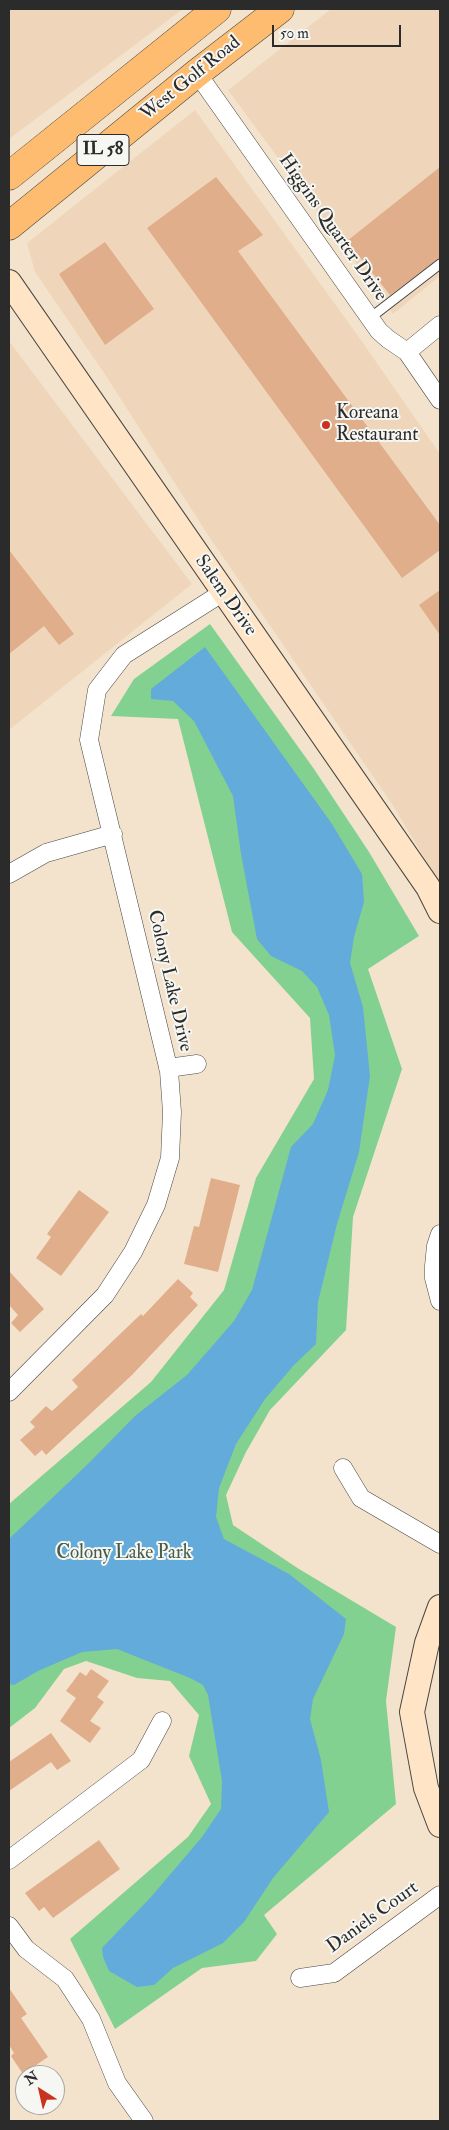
<!DOCTYPE html>
<style>
body{margin:0}
#map{position:relative;width:449px;height:2130px;overflow:hidden;background:#f3e3cc;font-family:"IM FELL Double Pica",serif}
canvas{display:block}
.frame{position:absolute;inset:0;border:10px solid #2b2b2b;pointer-events:none}
.north{position:absolute;left:15px;top:2065px;width:50px;height:50px;box-sizing:border-box;background:#f6f6f2;border:1px solid #a5a5a2;border-radius:50%;rotate:325deg;font-size:14px;font-weight:700;line-height:20px;text-align:center;color:#2b2b2b}
.north::after{content:'';display:block;margin:auto;width:18px;height:22px;background:#c8321e;clip-path:polygon(50% 0,100% 100%,50% 72%,0 100%)}
.scale{position:absolute;left:272px;top:25px;width:129px;height:22px;box-sizing:border-box;border:2px solid #2b2b2b;border-top:0;padding-left:6px;font-size:15px;line-height:18px;white-space:nowrap;color:#2b2b2b;-webkit-text-stroke:4px #f6f6f2;paint-order:stroke}
</style>
<div id="map">
<canvas width="449" height="2130"></canvas>
<div class="frame"></div>
<div class="north">N</div>
<div class="scale">50 m</div>
</div>
<script>
const ctx = document.querySelector('canvas').getContext('2d');
ctx.lineJoin = 'round';
function fill(path, color) {
  ctx.fillStyle = color;
  ctx.fill(path, 'evenodd');
}
function poly(rows) {
  const path = new Path2D();
  for (const r of rows) {
    path.moveTo(r[0], r[1]);
    for (let i = 2; i < r.length; i += 2) path.lineTo(r[i], r[i + 1]);
  }
  return path;
}
function strokePath(path, color, width, dash) {
  ctx.strokeStyle = color;
  ctx.lineWidth = width;
  ctx.lineCap = dash ? 'butt' : 'round';
  ctx.setLineDash(dash || []);
  ctx.stroke(path);
}
function write(font, color, halo, rows, align = 'center') {
  ctx.font = font + ' "IM FELL Double Pica",serif';
  ctx.lineWidth = 4;
  ctx.setLineDash([]);
  ctx.textBaseline = 'middle';
  ctx.strokeStyle = halo;
  ctx.fillStyle = color;
  for (const [text, x, y, turn = 0] of rows) {
    ctx.save();
    ctx.translate(x, y);
    ctx.rotate((+turn || 0) * Math.PI / 180);
    ctx.textAlign = isNaN(turn) ? turn : align;
    if (halo) ctx.strokeText(text, 0, 0);
    ctx.fillText(text, 0, 0);
    ctx.restore();
  }
}
const built = poly([
 [9,9,183,9,9,139],
 [331,9,440,9,440,276,393,314,228,90],
 [195,110,361,340,440,454,440,884,392,804,208,535,106,376,35,272,27,243],
 [9,341,192,584,9,730]
]);
const green = poly([
 [210,624,314,769,369,852,419,936,368,969,402,1069,353,1217,346,1330,270,1410,246,1452,226,1495,233,1525,299,1569,396,1627,386,1701,396,1804,264,1915,277,1934,256,1961,202,1968,115,2029,70,1939,188,1837,211,1804,189,1756,199,1715,170,1681,137,1678,86,1661,64,1669,35,1708,9,1728,9,1504,151,1382,224,1290,256,1178,314,1079,310,1018,232,932,178,719,111,716,134,679]
]);
const water = poly([
 [205,647,332,824,362,874,364,902,354,937,350,963,363,1007,370,1076,359,1152,337,1224,318,1302,316,1344,294,1365,265,1399,236,1444,219,1488,216,1517,224,1539,289,1574,346,1619,344,1634,313,1699,310,1719,321,1760,329,1812,273,1878,244,1922,223,1943,173,1968,154,1985,137,1987,109,1971,103,1957,102,1948,151,1897,202,1837,221,1809,222,1781,208,1695,203,1685,190,1678,117,1649,82,1652,38,1671,14,1685,9,1684,9,1539,90,1462,135,1416,187,1375,234,1321,252,1290,291,1147,313,1124,328,1090,335,1055,329,1015,317,987,302,971,271,956,257,939,241,854,233,796,194,721,173,701,151,699,151,689]
]);
const building = poly([
 [440,167,440,258,390,295,347,241],
 [216,177,263,235,238,251,440,525,440,550,402,578,147,228],
 [105,242,154,309,105,345,59,274],
 [9,550,74,634,59,645,44,626,9,654],
 [440,590,440,635,419,605],
 [211,1178,240,1185,218,1272,184,1264,194,1226,199,1227],
 [79,1190,109,1212,61,1276,36,1258,51,1237,47,1234],
 [9,1271,44,1309,20,1332,11,1323,18,1315,9,1305],
 [178,1279,193,1293,190,1297,198,1305,132,1375,87,1417,46,1455,42,1450,35,1456,20,1440,35,1427,30,1422,46,1406,52,1411,78,1387,72,1380,141,1314,143,1316],
 [91,1669,109,1681,97,1697,104,1702,90,1721,101,1728,90,1743,60,1721,76,1698,66,1691,80,1672,86,1676],
 [51,1733,71,1761,57,1770,51,1762,9,1791,9,1762],
 [99,1840,120,1869,53,1918,44,1907,39,1911,25,1893],
 [9,1988,27,2014,21,2018,48,2057,23,2074,11,2056,14,2053,9,2045]
]);
const lane = poly([
 [370,318,440,264]
]);
const street = poly([
 [197,73,379,331,388,339,407,352,440,400],
 [407,352,440,325],
 [9,874,46,853,113,834],
 [168,1068,197,1064],
 [440,1234,436,1246,434,1266,434,1278,440,1301],
 [9,1392,105,1295,133,1252,156,1205,170,1158,172,1112,169,1071,89,740,97,690,124,655,222,593],
 [343,1468,361,1498,440,1544],
 [9,1860,141,1760,162,1721],
 [9,1926,26,1949,65,1979,91,2019,117,2083,144,2121],
 [300,1978,334,1973,440,1895]
]);
const secondary = poly([
 [9,282,428,887,440,911],
 [440,1607,427,1643,412,1712,426,1788,440,1825]
]);
const primary = poly([
 [9,176,217,9],
 [9,226,197,73,280,9]
]);
const markers = [
 [326,425,5,"#c8321e"]
];
const shields = [
 [103,150,52]
];
const shieldNames = [
 ["IL 58",103,150]
];
const streetNames = [
 ["West Golf Road",191,79,-39],
 ["Higgins Quarter Drive",332,228,55],
 ["Salem Drive",225,596,55],
 ["Colony Lake Drive",169,981,77],
 ["Daniels Court",373,1918,-36]
];
const poiNames = [
 ["Koreana",336,414],
 ["Restaurant",336,436]
];
const parkNames = [
 ["Colony Lake Park",124,1554]
];
fill(built, '#efd6bb');
fill(green, '#83d190');
fill(water, '#62abda');
fill(building, '#e0ae8b');
strokePath(lane, '#494743', 11);
strokePath(street, '#494743', 19);
strokePath(secondary, '#494743', 26);
strokePath(primary, '#494743', 29);
strokePath(lane, '#fff', 9);
strokePath(street, '#fff', 18);
strokePath(secondary, '#ffe4c6', 24);
strokePath(primary, '#febc70', 28);
for (const [x, y, r, color] of markers) {
  const dot = new Path2D();
  dot.arc(x, y, r, 0, 2 * Math.PI);
  ctx.fillStyle = color;
  ctx.fill(dot);
  strokePath(dot, '#f6f6f2', 2);
}
for (const [x, y, w] of shields) {
  const box = new Path2D();
  box.roundRect(x - w / 2, y - 15.5, w, 31, 4);
  ctx.fillStyle = '#f6f6f2';
  ctx.fill(box);
  strokePath(box, '#2b2b2b', 1);
}
write('bold 18px', '#2b2b2b', null, shieldNames);
write('19px', '#2b2b2b', '#f6f6f2', streetNames);
write('19px', '#2b2b2b', '#f6f6f2', poiNames, 'left');
write('19px', '#455d49', '#f6f6f2', parkNames);
</script>
